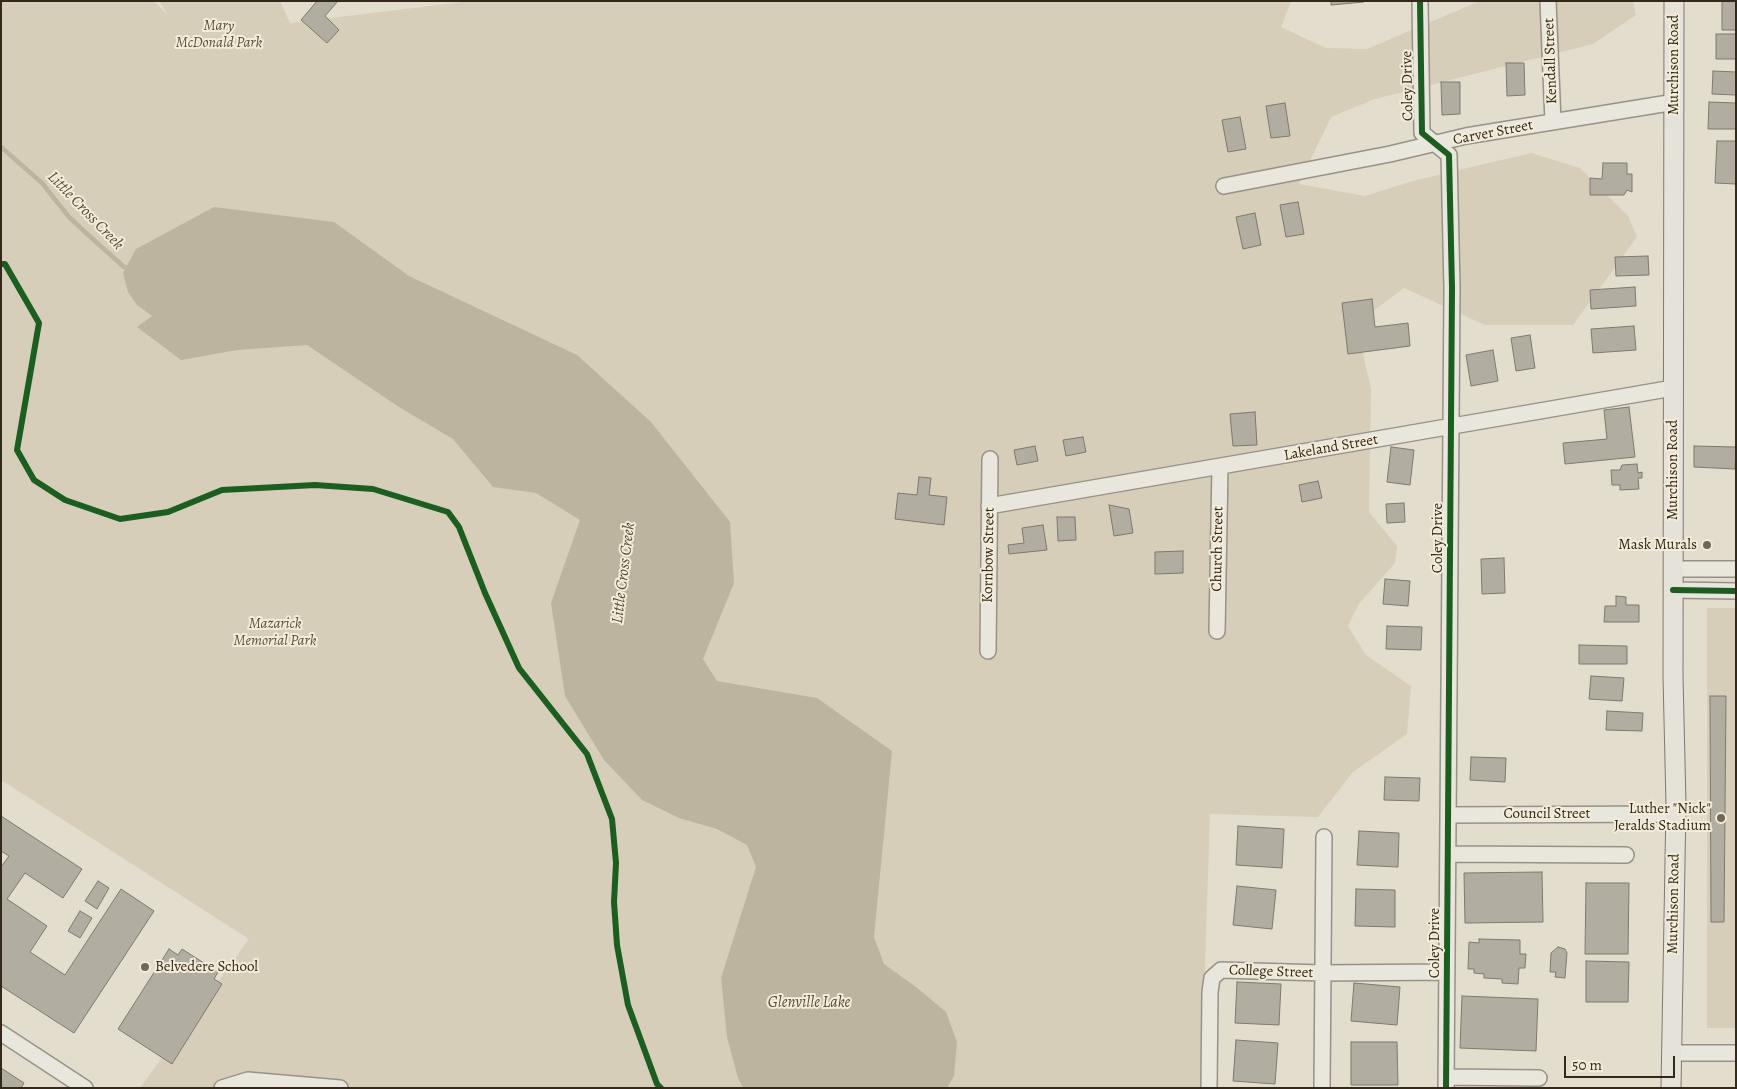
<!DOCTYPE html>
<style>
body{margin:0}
#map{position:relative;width:1737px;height:1089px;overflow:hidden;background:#e3ddcd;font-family:Alegreya,serif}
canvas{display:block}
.frame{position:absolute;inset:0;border:2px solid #33281a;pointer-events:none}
.scale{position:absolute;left:1564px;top:1056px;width:111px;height:22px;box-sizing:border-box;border:2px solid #33281a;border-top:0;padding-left:6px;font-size:15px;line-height:18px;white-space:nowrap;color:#33281a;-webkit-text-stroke:4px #f2ecd9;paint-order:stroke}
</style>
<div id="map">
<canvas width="1737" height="1089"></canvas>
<div class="frame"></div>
<div class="scale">50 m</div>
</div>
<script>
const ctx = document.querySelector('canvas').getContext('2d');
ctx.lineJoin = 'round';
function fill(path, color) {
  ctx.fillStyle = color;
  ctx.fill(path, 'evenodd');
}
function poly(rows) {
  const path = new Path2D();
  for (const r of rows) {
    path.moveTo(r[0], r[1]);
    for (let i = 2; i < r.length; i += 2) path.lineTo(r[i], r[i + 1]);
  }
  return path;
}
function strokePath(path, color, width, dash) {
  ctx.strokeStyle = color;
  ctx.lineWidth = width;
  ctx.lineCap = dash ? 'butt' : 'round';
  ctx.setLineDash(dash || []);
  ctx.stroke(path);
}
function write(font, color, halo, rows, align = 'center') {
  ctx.font = font + ' Alegreya,serif';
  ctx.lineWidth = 4;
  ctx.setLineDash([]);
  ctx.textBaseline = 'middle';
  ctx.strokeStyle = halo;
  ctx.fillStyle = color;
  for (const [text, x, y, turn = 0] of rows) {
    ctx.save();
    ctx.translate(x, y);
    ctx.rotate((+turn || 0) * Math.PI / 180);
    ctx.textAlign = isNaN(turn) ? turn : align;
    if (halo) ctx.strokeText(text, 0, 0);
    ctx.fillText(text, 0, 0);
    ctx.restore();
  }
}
const green = poly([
 [1,1,154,1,168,15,159,1,280,1,290,23,471,1,1291,1,1281,27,1326,48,1367,49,1480,1,1633,1,1636,15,1593,44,1375,99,1331,117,1299,184,1365,196,1413,181,1531,153,1580,168,1628,216,1637,237,1573,325,1485,325,1404,288,1356,324,1371,388,1369,512,1397,546,1395,563,1359,604,1348,626,1366,655,1411,686,1407,734,1353,772,1318,817,1210,814,1201,1088,140,1088,249,939,1,780],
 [1707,608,1736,608,1736,1028,1707,1028]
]);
const water = poly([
 [214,207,334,222,409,276,577,355,651,422,730,522,734,583,703,659,717,681,817,698,892,751,874,937,884,964,916,987,946,1012,957,1042,954,1076,947,1088,743,1088,738,1078,727,1037,721,978,756,867,747,845,717,829,679,818,642,800,604,760,565,696,551,603,580,520,536,493,493,487,453,439,399,407,307,345,237,350,181,360,137,327,152,316,137,305,128,292,123,273,136,249]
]);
const stream = poly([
 [1,147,42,183,69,217,85,232,124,267,130,269]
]);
const building = poly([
 [317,1,338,1,325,16,339,30,327,43,301,20,317,1],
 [1331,1,1364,1,1364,2,1331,5,1331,1],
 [1722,1,1736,1,1736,30,1722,30,1722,1],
 [1716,34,1736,34,1736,59,1716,59,1716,34],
 [1506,63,1524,63,1525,95,1507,96,1506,63],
 [1713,71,1736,72,1736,95,1712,94,1713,71],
 [1441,82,1460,82,1460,114,1442,115,1441,82],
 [1709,102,1736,103,1736,129,1708,129,1709,102],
 [1285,103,1290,136,1271,138,1266,106,1285,103],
 [1240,117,1246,149,1228,152,1222,120,1240,117],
 [1717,141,1736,141,1736,184,1715,183,1717,141],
 [1603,163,1627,163,1627,174,1632,174,1632,192,1627,190,1624,195,1590,195,1590,178,1602,179,1603,163],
 [1298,202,1304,234,1286,237,1280,205,1298,202],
 [1255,213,1261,245,1243,249,1236,217,1255,213],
 [1648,256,1649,275,1616,276,1615,257,1648,256],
 [1635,287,1636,306,1591,309,1590,290,1635,287],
 [1372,299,1375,327,1408,323,1410,346,1348,354,1342,303,1372,299],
 [1634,326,1636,350,1593,353,1591,329,1634,326],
 [1530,335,1535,368,1516,371,1511,338,1530,335],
 [1493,350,1498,381,1471,386,1466,355,1493,350],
 [1629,407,1635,457,1565,464,1563,443,1607,439,1604,410,1629,407],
 [1255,412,1257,445,1233,446,1230,414,1255,412],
 [1083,437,1086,452,1066,456,1063,440,1083,437],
 [1035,446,1038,461,1017,465,1014,450,1035,446],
 [1694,446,1736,447,1735,469,1694,467,1694,446],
 [1391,447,1414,450,1410,485,1387,482,1391,447],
 [1637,464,1638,473,1642,472,1642,478,1638,478,1639,489,1620,490,1620,485,1612,485,1611,470,1620,470,1622,465,1637,464],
 [919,477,931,478,929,495,947,497,944,525,895,519,898,493,917,495,919,477],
 [1318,481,1322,498,1302,502,1299,485,1318,481],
 [1404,503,1405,522,1387,523,1386,504,1404,503],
 [1109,505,1129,509,1133,533,1114,536,1109,505],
 [1057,517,1075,517,1076,540,1058,541,1057,517],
 [1043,525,1047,550,1009,554,1008,545,1024,543,1022,528,1043,525],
 [1183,551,1183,573,1155,574,1155,552,1183,551],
 [1504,558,1505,593,1482,594,1481,559,1504,558],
 [1385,579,1410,581,1408,606,1383,604,1385,579],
 [1616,596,1626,597,1626,605,1639,605,1639,622,1604,622,1605,606,1616,606,1616,596],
 [1387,626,1422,627,1421,650,1386,649,1387,626],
 [1579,645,1627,646,1627,664,1579,664,1579,645],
 [1591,676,1624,678,1622,701,1589,699,1591,676],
 [1710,696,1726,696,1724,922,1711,922,1710,696],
 [1607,711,1643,713,1642,731,1606,730,1607,711],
 [1471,757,1506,758,1505,782,1470,780,1471,757],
 [1385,777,1420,778,1419,801,1384,800,1385,777],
 [1,816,82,869,63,898,25,873,7,899,47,926,30,952,65,975,121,889,154,911,74,1033,1,986,1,867,9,856,1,851,1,816],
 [1238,826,1284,829,1282,868,1236,865,1238,826],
 [1359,831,1399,833,1398,867,1357,865,1359,831],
 [1542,872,1543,922,1465,923,1464,873,1542,872],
 [98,881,109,888,97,909,85,901,98,881],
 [1586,883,1629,883,1628,954,1585,954,1586,883],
 [1237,886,1276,890,1272,929,1233,925,1237,886],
 [1356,889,1395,890,1395,927,1355,926,1356,889],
 [80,911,92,918,80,938,68,931,80,911],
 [1479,939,1520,940,1520,954,1526,954,1525,968,1519,968,1518,984,1502,983,1502,979,1484,978,1484,974,1474,973,1474,969,1468,969,1469,942,1479,943,1479,939],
 [1558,947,1565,949,1567,953,1565,978,1555,977,1556,972,1550,972,1551,953,1558,947],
 [169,949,178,955,182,949,218,972,214,979,222,984,172,1064,118,1029,169,949],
 [1586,961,1629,962,1628,1002,1586,1002,1586,961],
 [1237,982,1281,984,1279,1025,1235,1023,1237,982],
 [1354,983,1400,987,1397,1025,1351,1021,1354,983],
 [1462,996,1538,999,1536,1051,1460,1048,1462,996],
 [1236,1040,1278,1043,1275,1084,1233,1081,1236,1040],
 [1351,1042,1397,1042,1398,1085,1351,1085,1351,1042],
 [1,1068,24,1083,21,1088,1,1088,1,1068]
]);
const minor = poly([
 [1420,1,1422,133,1449,155,1452,288,1446,1088],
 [1548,1,1553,122],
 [1224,186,1390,154,1466,136,1675,102],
 [989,506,1673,388],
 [1674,569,1736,569],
 [1673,590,1736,591],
 [1217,631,1220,467],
 [988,651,990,459],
 [1448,815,1676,814],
 [1448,854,1626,855],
 [1,1033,85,1088],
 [1671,1053,1736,1053],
 [1446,1077,1539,1078],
 [222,1088,248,1080,340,1088],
 [1209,1088,1210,992,1212,978,1221,970,1322,973,1447,972],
 [1322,1088,1324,837]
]);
const major = poly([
 [1671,1088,1676,805,1673,676,1674,1]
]);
const cycleway = poly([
 [1420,1,1422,133,1449,155,1452,288,1446,1088],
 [1,264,5,264,39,323,17,450,34,480,65,500,120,519,168,512,222,490,315,485,373,489,448,512,459,527,485,593,519,668,587,754,612,819,616,863,614,902,617,945,628,1005,657,1084,661,1088],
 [1673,590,1736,591]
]);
const markers = [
 [1707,545,5,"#716759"],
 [1721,818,5,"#716759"],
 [145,967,5,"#716759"]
];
const parkNames = [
 ["Mary",219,26],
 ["McDonald Park",219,43],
 ["Mazarick",275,624],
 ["Memorial Park",275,641]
];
const streetNames = [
 ["Kendall Street",1551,61,-92],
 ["Murchison Road",1674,65,-90],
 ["Coley Drive",1408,86,-91],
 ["Carver Street",1493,133,-11],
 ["Lakeland Street",1331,448,-10],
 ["Murchison Road",1673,470,-90],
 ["Coley Drive",1438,538,-90],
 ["Church Street",1218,549,-89],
 ["Kornbow Street",989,555,-89],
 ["Council Street",1547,814],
 ["Murchison Road",1674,904,-89],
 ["Coley Drive",1435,943,-90],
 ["College Street",1271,972,2]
];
const poiNames = [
 ["Mask Murals",1697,545],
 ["Luther \"Nick\"",1711,809],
 ["Jeralds Stadium",1711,826],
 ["Belvedere School",155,967,"left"]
];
const waterNames = [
 ["Little Cross Creek",85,211,46],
 ["Little Cross Creek",624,573,-83],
 ["Glenville Lake",809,1003]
];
fill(green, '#d6ceb9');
fill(water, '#bcb49f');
strokePath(stream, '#bcb49f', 4.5);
fill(building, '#b2ada1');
strokePath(building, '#7e796f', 1);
strokePath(minor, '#979287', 18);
strokePath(major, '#7e796f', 21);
strokePath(minor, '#e9e6de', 15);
strokePath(major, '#e5e2d9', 19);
strokePath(cycleway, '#1b5e20', 6);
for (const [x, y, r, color] of markers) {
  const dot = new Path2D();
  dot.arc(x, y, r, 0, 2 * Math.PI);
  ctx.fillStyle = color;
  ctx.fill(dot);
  strokePath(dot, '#f2ecd9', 2);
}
write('italic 15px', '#594e3e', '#f2ecd9', parkNames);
write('15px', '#33281a', '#f2ecd9', streetNames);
write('15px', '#33281a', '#f2ecd9', poiNames, 'right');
write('italic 16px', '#574d3c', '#f2ecd9', waterNames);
</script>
